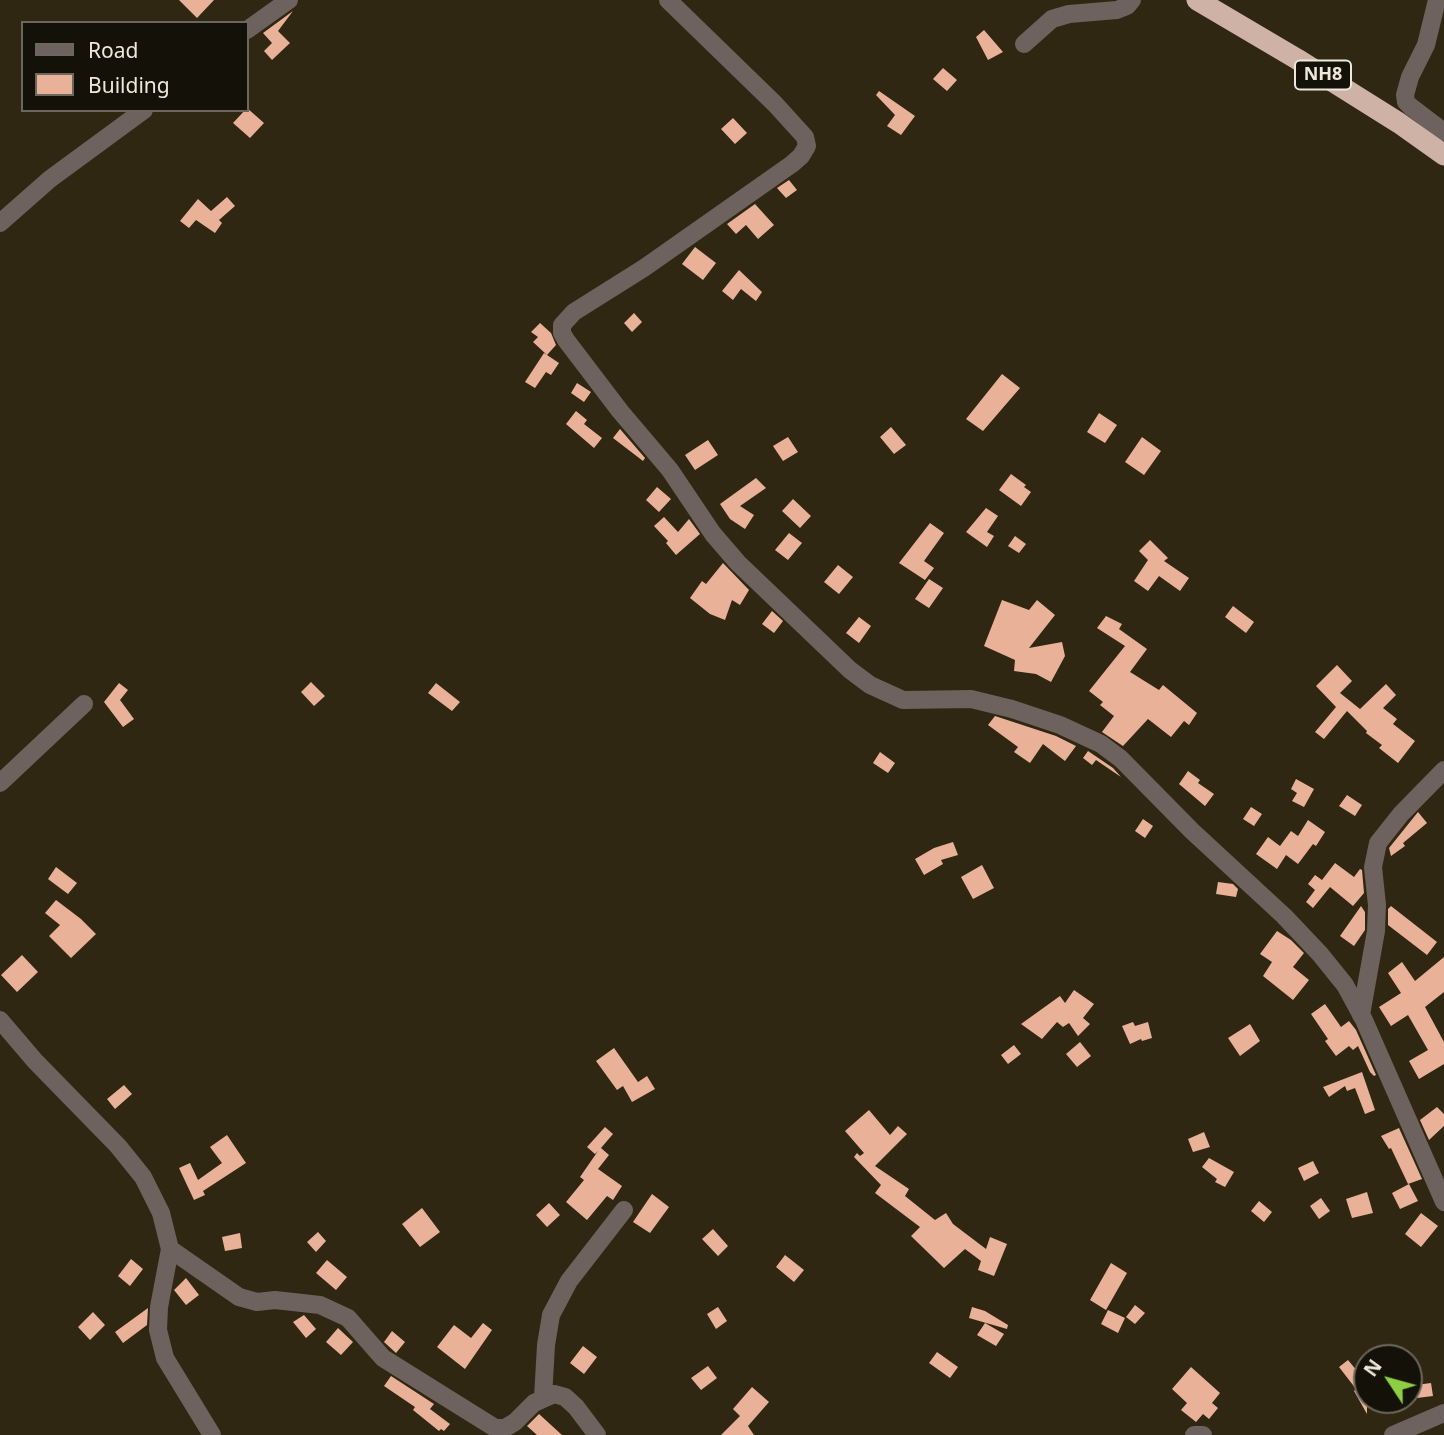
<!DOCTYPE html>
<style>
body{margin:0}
#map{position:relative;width:1444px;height:1435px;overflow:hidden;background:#302712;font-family:"Noto Sans",sans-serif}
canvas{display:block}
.legend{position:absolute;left:21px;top:21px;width:228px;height:91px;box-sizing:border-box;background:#141108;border:2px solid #6b675c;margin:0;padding:9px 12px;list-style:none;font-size:21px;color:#eee8db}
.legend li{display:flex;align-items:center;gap:14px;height:35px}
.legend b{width:35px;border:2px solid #6b675c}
.north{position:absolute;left:1353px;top:1344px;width:70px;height:70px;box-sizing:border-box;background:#141108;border:2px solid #6b675c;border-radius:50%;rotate:306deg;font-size:19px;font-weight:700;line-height:28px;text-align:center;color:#eee8db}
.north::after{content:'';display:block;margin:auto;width:24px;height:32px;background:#8ece43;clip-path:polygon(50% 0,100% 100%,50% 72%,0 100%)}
</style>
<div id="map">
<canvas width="1444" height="1435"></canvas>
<ul class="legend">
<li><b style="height:9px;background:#6d625d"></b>Road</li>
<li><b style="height:19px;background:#e9b298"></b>Building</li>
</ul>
<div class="north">N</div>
</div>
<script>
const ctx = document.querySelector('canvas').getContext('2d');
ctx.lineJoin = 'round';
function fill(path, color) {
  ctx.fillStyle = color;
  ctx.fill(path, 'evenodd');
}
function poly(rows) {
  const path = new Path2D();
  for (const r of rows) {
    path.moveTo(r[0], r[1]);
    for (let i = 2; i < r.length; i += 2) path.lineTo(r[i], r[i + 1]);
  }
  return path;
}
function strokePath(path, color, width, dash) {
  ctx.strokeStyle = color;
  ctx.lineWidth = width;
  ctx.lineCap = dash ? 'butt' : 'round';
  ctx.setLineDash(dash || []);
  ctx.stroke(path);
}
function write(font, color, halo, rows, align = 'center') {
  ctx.font = font + ' "Noto Sans",sans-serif';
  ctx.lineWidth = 7;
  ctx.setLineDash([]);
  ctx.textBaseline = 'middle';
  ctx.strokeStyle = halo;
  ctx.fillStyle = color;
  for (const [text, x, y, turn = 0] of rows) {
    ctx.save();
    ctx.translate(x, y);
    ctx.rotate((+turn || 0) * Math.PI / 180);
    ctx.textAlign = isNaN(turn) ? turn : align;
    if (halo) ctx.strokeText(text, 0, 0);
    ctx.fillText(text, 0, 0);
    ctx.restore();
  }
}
const building = poly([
 [179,0,214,0,197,18],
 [293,11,278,31,290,43,272,60,264,51,272,43,263,33],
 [984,30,1003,52,988,60,976,37],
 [943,68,957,80,947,91,933,79],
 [879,91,915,116,901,135,887,126,895,115,876,95],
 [247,108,264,123,250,138,233,123],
 [733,118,747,133,735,144,721,129],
 [789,180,797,190,786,198,777,188],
 [227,197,235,206,219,220,222,223,215,233,196,220,189,228,180,221,198,199,211,211],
 [755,204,774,225,758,239,746,225,736,234,727,224],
 [695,247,716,263,703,280,682,264],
 [739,270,762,292,756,301,741,289,733,300,722,291],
 [634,313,642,322,632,332,624,323],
 [540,323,551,333,556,345,547,355,533,342,538,337,531,332],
 [544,353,559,363,551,375,546,372,535,388,525,382],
 [1002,374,1020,388,983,431,966,419],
 [577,383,591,392,584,402,571,393],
 [576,411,587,420,584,424,602,438,594,448,566,424],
 [1099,413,1117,425,1105,443,1087,432],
 [891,427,906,445,894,454,880,437],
 [620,429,645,458,643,461,613,438],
 [788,437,798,452,783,461,773,446],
 [1142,437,1161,451,1144,475,1125,462],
 [708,440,718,455,695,470,685,455],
 [1011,474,1026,485,1024,487,1031,492,1021,506,999,490],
 [756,478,766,488,740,506,754,515,745,529,730,519,720,504],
 [657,487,671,499,659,512,646,500],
 [793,499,811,516,800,528,782,511],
 [986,508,998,516,987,532,994,536,987,547,966,532],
 [664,517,678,532,689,519,700,534,676,555,666,543,668,541,654,526],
 [930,523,944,533,924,561,934,568,925,580,899,563],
 [789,533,802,543,788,560,775,550],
 [1015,536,1026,544,1019,553,1008,546],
 [1150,540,1168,558,1164,561,1189,578,1180,591,1159,576,1148,591,1134,581,1148,560,1139,551],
 [723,563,749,590,740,605,732,600,725,620,710,614,690,598,702,581,706,584],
 [838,565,853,577,839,594,824,582],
 [929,579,943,588,929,608,915,599],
 [1002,600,1029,610,1037,600,1055,615,1029,648,1062,642,1065,656,1051,682,1036,674,1014,671,1015,660,984,646],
 [1233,606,1254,622,1246,633,1225,617],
 [772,611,783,621,774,633,762,624],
 [1106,616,1122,624,1119,629,1147,649,1130,672,1159,690,1163,685,1197,713,1189,725,1184,721,1171,737,1148,719,1123,746,1102,732,1114,716,1100,705,1103,702,1089,691,1125,646,1097,628],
 [859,617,871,626,859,643,846,633],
 [1337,665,1352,681,1340,693,1360,709,1386,684,1396,695,1383,708,1397,719,1393,724,1415,741,1398,763,1379,748,1382,745,1366,733,1367,731,1347,711,1324,739,1315,732,1336,707,1316,686],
 [311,682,325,696,314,706,301,692],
 [119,683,128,690,120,700,134,719,123,727,104,702],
 [436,683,460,702,452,711,428,693],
 [995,716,1056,736,1076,746,1065,761,1043,744,1030,763,1014,752,1018,747,988,725],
 [1088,751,1113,768,1121,777,1096,760,1092,765,1083,758],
 [880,752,895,763,888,773,873,763],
 [1188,771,1200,780,1198,783,1214,794,1205,806,1179,784],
 [1296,779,1314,789,1304,807,1292,801,1297,793,1291,789],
 [1347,795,1362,805,1355,816,1339,806],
 [1251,807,1262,814,1254,826,1243,819],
 [1418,812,1427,823,1403,843,1405,846,1391,856,1389,848],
 [1143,819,1153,826,1145,838,1135,831],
 [1308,820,1325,832,1316,846,1313,844,1298,864,1286,855,1277,869,1256,854,1268,837,1280,846,1291,831,1298,836],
 [953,842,958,855,941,860,943,864,924,875,915,859,934,848],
 [1335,863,1354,877,1360,869,1362,870,1364,893,1353,906,1330,887,1313,908,1306,902,1315,890,1308,884,1315,875,1322,880],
 [982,865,994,888,973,899,961,877],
 [56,867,77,883,68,894,48,879],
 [1218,882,1233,884,1238,889,1236,897,1216,894],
 [56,900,81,919,96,934,71,958,49,936,60,925,45,913],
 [1361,906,1365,912,1365,930,1354,946,1340,936],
 [1391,906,1437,942,1427,955,1388,925,1388,909],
 [1277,931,1291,940,1304,953,1293,967,1309,980,1293,1000,1263,976,1272,962,1260,954],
 [22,955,38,972,17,992,1,975],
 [1444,957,1444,992,1425,1007,1444,1042,1444,1064,1419,1079,1409,1061,1428,1050,1408,1015,1391,1026,1379,1007,1401,993,1388,973,1402,962,1415,981],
 [1074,990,1094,1004,1083,1018,1090,1024,1078,1036,1069,1023,1063,1027,1057,1022,1042,1039,1021,1024,1060,996,1065,1003],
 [1325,1004,1341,1027,1349,1021,1356,1030,1376,1075,1374,1076,1370,1072,1358,1046,1353,1050,1349,1046,1336,1056,1325,1041,1328,1039,1311,1014],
 [1133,1022,1135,1026,1148,1022,1152,1038,1142,1041,1141,1039,1130,1044,1122,1026],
 [1250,1024,1260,1041,1240,1056,1228,1038],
 [1080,1042,1091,1056,1077,1067,1066,1054],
 [1014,1045,1021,1054,1008,1064,1001,1055],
 [614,1048,638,1082,647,1076,655,1089,632,1102,623,1086,617,1090,596,1061],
 [1362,1072,1375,1110,1365,1114,1355,1088,1347,1091,1345,1086,1329,1097,1323,1087],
 [124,1085,132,1094,115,1109,107,1099],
 [1437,1107,1444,1114,1444,1126,1429,1140,1420,1120],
 [869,1110,890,1135,898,1126,907,1134,875,1166,909,1189,905,1196,935,1220,946,1213,953,1224,986,1249,990,1237,1007,1244,994,1276,978,1270,981,1261,965,1249,944,1268,911,1236,920,1227,875,1193,881,1185,854,1157,857,1153,860,1156,864,1153,845,1131],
 [605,1127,613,1134,601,1148,609,1155,598,1169,622,1186,613,1200,607,1196,587,1220,566,1202,584,1180,580,1177,598,1151,595,1154,587,1147],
 [1399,1128,1422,1179,1408,1184,1391,1148,1389,1149,1381,1136],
 [1204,1132,1210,1147,1193,1152,1188,1139],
 [227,1135,246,1163,203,1191,205,1195,194,1200,179,1168,190,1163,198,1180,222,1163,210,1147],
 [1209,1158,1234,1172,1225,1187,1215,1182,1217,1179,1202,1167],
 [1313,1161,1319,1173,1304,1181,1298,1168],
 [1409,1184,1418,1201,1400,1209,1392,1193],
 [1367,1192,1373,1213,1352,1218,1346,1199],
 [652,1194,669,1207,650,1233,633,1222],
 [1321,1198,1330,1211,1319,1219,1310,1206],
 [1259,1201,1272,1212,1264,1222,1251,1211],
 [549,1203,560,1215,547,1227,536,1215],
 [422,1208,440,1232,420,1247,402,1224],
 [1421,1213,1438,1226,1421,1247,1405,1234],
 [713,1229,728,1246,718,1256,702,1239],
 [318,1232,326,1241,316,1252,307,1242],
 [240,1233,242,1248,225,1251,222,1237],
 [785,1255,804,1270,794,1282,776,1267],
 [131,1259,143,1269,130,1286,118,1276],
 [327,1260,347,1277,336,1290,316,1273],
 [1111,1263,1127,1273,1106,1310,1090,1300],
 [186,1278,199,1295,186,1305,174,1290],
 [1135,1305,1145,1313,1135,1324,1126,1317],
 [718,1307,727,1321,716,1329,707,1314],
 [972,1307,985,1311,1008,1325,1007,1329,969,1318],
 [148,1308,147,1325,123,1343,115,1332],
 [1108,1310,1125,1318,1118,1333,1101,1324],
 [93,1312,105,1325,90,1340,78,1327],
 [304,1315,316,1329,306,1338,293,1322],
 [483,1323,492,1330,465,1369,437,1347,454,1325,471,1338],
 [985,1323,1004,1334,996,1346,977,1335],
 [338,1328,353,1342,341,1355,326,1342],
 [392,1331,405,1342,396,1353,384,1342],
 [583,1346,597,1357,584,1374,570,1363],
 [937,1352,958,1367,950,1378,929,1363],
 [1348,1360,1358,1372,1367,1367,1367,1414,1354,1391,1356,1389,1339,1367],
 [708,1366,717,1378,701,1390,691,1378],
 [1191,1367,1220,1393,1212,1403,1218,1408,1209,1419,1203,1414,1196,1422,1181,1410,1187,1403,1172,1389],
 [391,1376,434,1404,430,1409,450,1424,444,1431,441,1429,439,1431,413,1410,415,1407,384,1386],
 [1431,1383,1433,1396,1417,1398,1416,1385],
 [752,1387,769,1402,748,1426,754,1435,721,1435,740,1416,733,1409],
 [539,1414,562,1435,537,1435,527,1426]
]);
const minor = poly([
 [668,0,775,104,805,137,807,146,801,156,792,164,644,268,574,312,562,325,562,333,566,340,620,411,670,470,713,534,738,563,850,670,870,685,903,700,971,699,1012,709,1060,725,1101,744,1121,759,1192,831,1284,916,1320,954,1345,985,1364,1020,1444,1202],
 [1437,0,1426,45,1410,77,1405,95,1406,102,1411,107,1444,132],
 [247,30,289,0],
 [1024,44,1052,19,1069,14,1117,10,1127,6,1132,0],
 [0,223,50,179,144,110],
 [0,783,84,704],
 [1361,1015,1376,931,1377,905,1373,867,1378,843,1401,814,1444,770],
 [0,1020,35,1061,118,1146,143,1177,161,1213,170,1249,159,1307,158,1330,165,1358,212,1435],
 [170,1249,239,1297,257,1302,275,1300,320,1305,348,1318,383,1358,495,1428,505,1428,515,1422,534,1403,554,1394,565,1397,576,1407,597,1435],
 [543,1398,546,1345,551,1315,569,1281,624,1210],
 [1194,1435,1203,1435],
 [1393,1435,1444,1413]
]);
const highway = poly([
 [1197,0,1297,59,1399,123,1444,155]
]);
const shields = [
 [1323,75,56]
];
const shieldNames = [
 ["NH8",1323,75]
];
fill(building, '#e9b298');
strokePath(minor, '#6d625d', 18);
strokePath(highway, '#ceb2a5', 21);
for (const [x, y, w] of shields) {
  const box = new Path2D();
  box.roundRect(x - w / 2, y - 14.5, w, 29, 5);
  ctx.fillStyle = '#141108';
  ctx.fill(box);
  strokePath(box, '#eee8db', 2);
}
write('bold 18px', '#eee8db', null, shieldNames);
</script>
